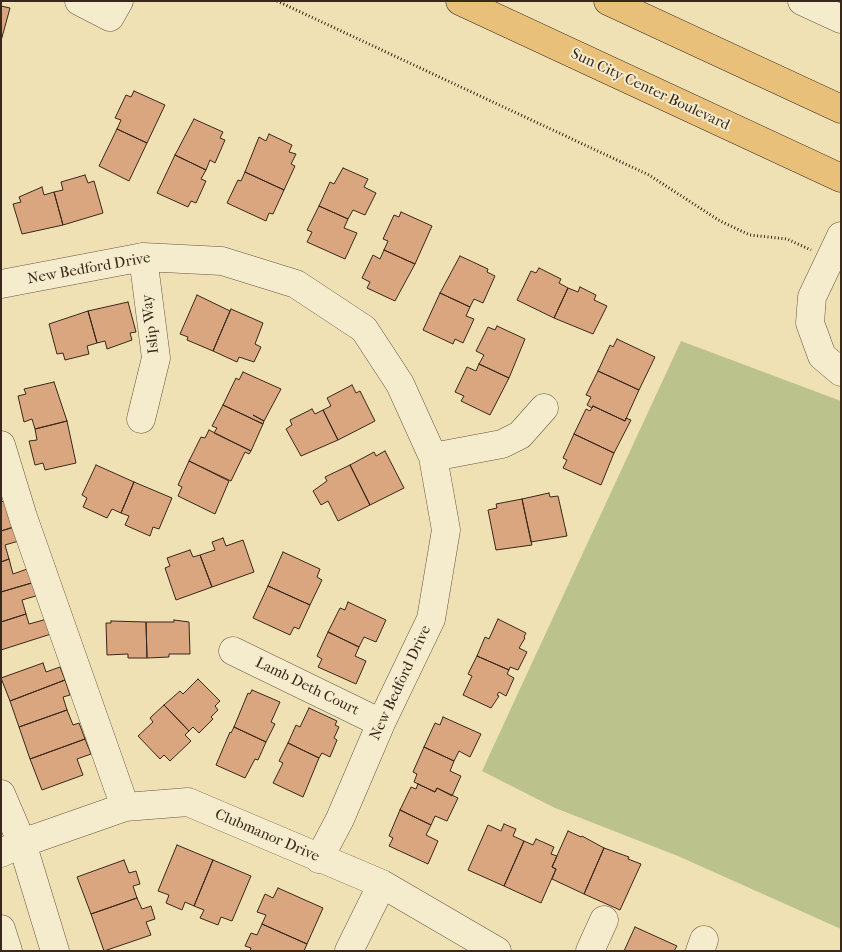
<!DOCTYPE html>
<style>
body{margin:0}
#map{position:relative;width:842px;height:952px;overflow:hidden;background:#efe1b4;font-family:"IM FELL French Canon",serif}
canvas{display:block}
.frame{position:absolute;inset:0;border:2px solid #39271a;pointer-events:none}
</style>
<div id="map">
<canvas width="842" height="952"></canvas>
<div class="frame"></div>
</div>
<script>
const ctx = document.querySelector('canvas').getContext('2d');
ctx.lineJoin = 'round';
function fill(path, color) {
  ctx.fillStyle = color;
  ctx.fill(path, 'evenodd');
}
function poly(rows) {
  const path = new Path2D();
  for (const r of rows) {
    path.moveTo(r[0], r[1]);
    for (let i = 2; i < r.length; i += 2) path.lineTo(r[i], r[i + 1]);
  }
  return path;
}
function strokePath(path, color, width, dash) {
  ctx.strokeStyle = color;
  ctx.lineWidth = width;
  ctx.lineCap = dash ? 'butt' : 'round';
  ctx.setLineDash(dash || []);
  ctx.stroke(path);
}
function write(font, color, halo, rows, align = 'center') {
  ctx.font = font + ' "IM FELL French Canon",serif';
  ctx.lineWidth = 4;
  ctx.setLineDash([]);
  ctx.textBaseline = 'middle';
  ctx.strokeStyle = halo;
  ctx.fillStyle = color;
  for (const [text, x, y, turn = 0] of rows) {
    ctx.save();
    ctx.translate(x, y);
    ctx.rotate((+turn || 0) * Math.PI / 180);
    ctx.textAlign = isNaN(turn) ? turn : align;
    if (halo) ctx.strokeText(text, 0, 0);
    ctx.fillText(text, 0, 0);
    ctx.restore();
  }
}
const green = poly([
 [681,341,841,401,841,929,678,856,555,808,482,771]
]);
const building = poly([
 [1,6,10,8,1,41,1,6],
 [134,91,165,105,147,143,117,129,121,120,115,118,126,95,131,97,134,91],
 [194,119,223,132,220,138,225,140,215,163,210,160,206,170,175,155,194,119],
 [117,129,147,143,129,181,99,166,117,129],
 [269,134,292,145,289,152,296,154,291,164,295,166,284,190,245,172,259,137,266,141,269,134],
 [175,155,206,170,201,179,206,181,196,203,191,201,188,207,157,193,175,155],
 [343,168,368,179,364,187,376,193,365,215,353,210,348,219,319,206,330,182,334,184,343,168],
 [245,172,284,190,273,214,269,213,266,221,227,203,238,180,241,181,245,172],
 [85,175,88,183,94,181,103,213,63,225,54,192,63,190,61,182,85,175],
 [42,187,44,195,54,192,63,225,22,234,13,204,21,202,19,197,42,187],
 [319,206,348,219,344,228,357,233,345,259,307,242,312,232,307,230,319,206],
 [401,212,432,226,415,264,384,250,388,241,383,239,394,215,399,217,401,212],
 [384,250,415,264,395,301,367,288,370,282,362,278,373,255,380,259,384,250],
 [460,256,488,269,487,272,495,276,483,303,474,299,470,307,440,293,460,256],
 [539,268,561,279,559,283,568,288,554,318,517,300,531,271,536,273,539,268],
 [580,287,596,295,594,300,607,306,593,334,554,318,568,288,578,292,580,287],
 [440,293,470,307,466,316,474,319,463,343,455,339,453,344,423,330,440,293],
 [197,295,230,311,213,351,187,340,188,337,180,334,197,295],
 [128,302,136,332,130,333,132,340,107,349,105,341,97,343,88,311,128,302],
 [231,309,263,323,255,344,261,347,254,362,239,357,237,362,213,351,231,309],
 [88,311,97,343,87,346,89,354,65,360,63,353,57,354,49,324,88,311],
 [497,326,525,339,509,378,479,364,484,355,476,351,488,327,495,330,497,326],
 [617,339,655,357,639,390,598,371,610,345,613,347,617,339],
 [479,364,509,378,490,415,461,401,464,396,455,392,467,367,476,371,479,364],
 [598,371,639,390,625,421,593,406,592,408,587,405,591,397,586,395,598,371],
 [243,372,281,389,264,421,253,415,264,421,263,424,223,405,236,378,239,380,243,372],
 [54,382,67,421,35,429,32,419,24,422,18,396,26,394,24,389,54,382],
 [352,385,356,393,360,391,375,421,338,440,323,410,331,406,327,398,352,385],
 [223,405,263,424,251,451,214,433,217,428,212,426,223,405],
 [593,406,625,421,626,418,631,420,614,453,574,434,586,409,590,411,593,406],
 [312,409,315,414,323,410,338,440,301,456,286,429,292,425,290,420,312,409],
 [67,421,76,463,45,470,43,463,35,465,29,441,37,440,35,429,67,421],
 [209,430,251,451,249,454,245,452,231,481,189,461,201,437,205,438,209,430],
 [574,434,614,453,601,485,563,468,567,460,563,458,574,434],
 [385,451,404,488,370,505,350,465,374,452,376,456,385,451],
 [189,461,229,481,215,514,178,496,182,487,178,485,189,461],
 [96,465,134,482,121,513,112,509,107,518,83,507,87,498,82,495,96,465],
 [350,465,370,505,338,521,328,501,321,505,313,491,327,481,325,477,350,465],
 [134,482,172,498,159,529,153,527,150,536,125,525,129,516,121,513,134,482],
 [549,493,550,497,558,496,567,536,531,542,522,499,549,493],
 [9,499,17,526,1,531,1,502,9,499],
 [522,499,532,545,496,550,488,510,497,508,496,504,522,499],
 [17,526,22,540,5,545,9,559,1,562,1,531,17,526],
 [223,538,226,546,243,540,254,572,212,587,200,555,215,550,212,542,223,538],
 [190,550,193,557,200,555,212,587,176,600,165,568,170,566,167,558,190,550],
 [283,552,320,569,317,577,322,580,310,605,268,586,283,552],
 [9,559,13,574,30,568,35,582,1,592,1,562,9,559],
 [35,582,39,595,22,600,26,614,1,622,1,592,35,582],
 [268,586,310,605,299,629,294,627,290,635,253,618,268,586],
 [348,602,386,620,376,642,364,637,359,647,328,632,340,608,345,610,348,602],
 [26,614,29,624,47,619,51,634,1,650,1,622,26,614],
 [498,619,526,633,524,637,525,638,519,648,527,652,518,670,510,667,509,670,477,656,485,637,489,639,498,619],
 [174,620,189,622,190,654,169,654,169,657,147,658,146,622,174,622,174,620],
 [111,621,146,622,147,658,128,658,128,654,107,655,106,623,111,623,111,621],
 [328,632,359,647,355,656,366,661,356,684,318,667,322,659,317,656,328,632],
 [477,656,509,670,507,674,514,678,506,696,499,692,497,695,499,696,491,708,463,695,472,676,468,674,477,656],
 [43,663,46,672,60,667,65,680,10,701,1,678,43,663],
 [198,679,220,701,215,706,218,710,211,717,213,719,199,733,193,727,189,731,164,705,180,691,183,694,198,679],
 [65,680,70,695,63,697,67,710,19,727,10,701,65,680],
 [252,690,280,702,271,722,275,724,266,742,234,727,248,693,250,694,252,690],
 [164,705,189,731,185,735,191,741,170,761,164,755,160,759,138,736,153,722,150,718,164,705],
 [309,708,337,721,335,725,339,727,334,738,337,740,330,757,322,753,319,758,288,743,296,725,300,727,309,708],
 [67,710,73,725,79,723,85,739,30,759,19,727,67,710],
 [443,717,481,734,470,757,459,751,454,761,424,747,435,723,440,725,443,717],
 [234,727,266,742,258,760,255,759,245,778,216,765,230,732,231,733,234,727],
 [85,739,91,754,77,759,83,775,42,790,30,759,85,739],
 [288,743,319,758,303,797,273,783,283,763,279,761,288,743],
 [424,747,454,761,450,771,461,776,452,796,437,788,435,792,414,782,417,774,413,772,424,747],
 [418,784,435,792,437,788,458,798,447,821,435,816,431,825,400,810,411,787,416,789,418,784],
 [400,810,431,825,426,835,438,841,428,864,389,846,393,838,389,836,400,810],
 [504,824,516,829,513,836,524,841,504,886,468,870,488,825,501,831,504,824],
 [568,831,581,837,582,836,604,848,584,894,552,879,556,869,552,867,568,831],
 [536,839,554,847,551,854,557,856,552,867,556,869,541,903,504,886,524,841,533,845,536,839],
 [177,845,213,860,194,906,185,902,182,910,166,903,169,895,158,891,177,845],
 [604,848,629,857,628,859,641,864,620,910,584,894,604,848],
 [124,860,129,873,136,871,140,884,133,886,137,898,91,914,77,877,124,860],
 [213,860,251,876,232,921,221,917,218,925,200,918,204,910,194,906,213,860],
 [278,888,323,908,307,944,262,924,266,915,257,912,265,894,273,898,278,888],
 [137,898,142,909,151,906,155,919,146,922,151,935,104,951,91,914,137,898],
 [262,924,307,944,304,951,250,951,251,948,245,946,251,933,257,935,262,924],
 [635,927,677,946,674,951,624,951,635,927]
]);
const path = poly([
 [277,1,649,175,720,221,750,235,787,239,811,250]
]);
const minor = poly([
 [79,1,110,17,119,1],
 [802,1,841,19],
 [841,236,812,297,810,323,822,356,841,372],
 [1,284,143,257,222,261,296,284,364,329,400,384,433,457,446,530,431,619,381,723,340,819,319,859],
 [141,419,156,358,143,257],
 [1,445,23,517,125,807],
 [433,457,502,444,520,435,544,408],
 [233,651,381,723],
 [1,794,22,843,55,951],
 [1,853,22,843,125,807,188,802,382,884,497,951],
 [1,929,8,951],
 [349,951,382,884],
 [590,951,604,920],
 [700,951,704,940]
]);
const major = poly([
 [460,1,841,178],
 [608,1,841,109]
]);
const streetNames = [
 ["Sun City Center Boulevard",650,90,25],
 ["New Bedford Drive",89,269,-10],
 ["Islip Way",151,324,-97],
 ["New Bedford Drive",401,683,-65],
 ["Lamb Deth Court",307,687,26],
 ["Clubmanor Drive",267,836,23]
];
fill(green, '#bbc28b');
fill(building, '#d9a680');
strokePath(building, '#39271a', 1);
strokePath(minor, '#665640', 29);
strokePath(major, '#39271a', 29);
strokePath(path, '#39271a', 3, [1, 2.5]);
strokePath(minor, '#f5ecce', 28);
strokePath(major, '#e8c07a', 28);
write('15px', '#39271a', '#f5ecce', streetNames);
</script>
